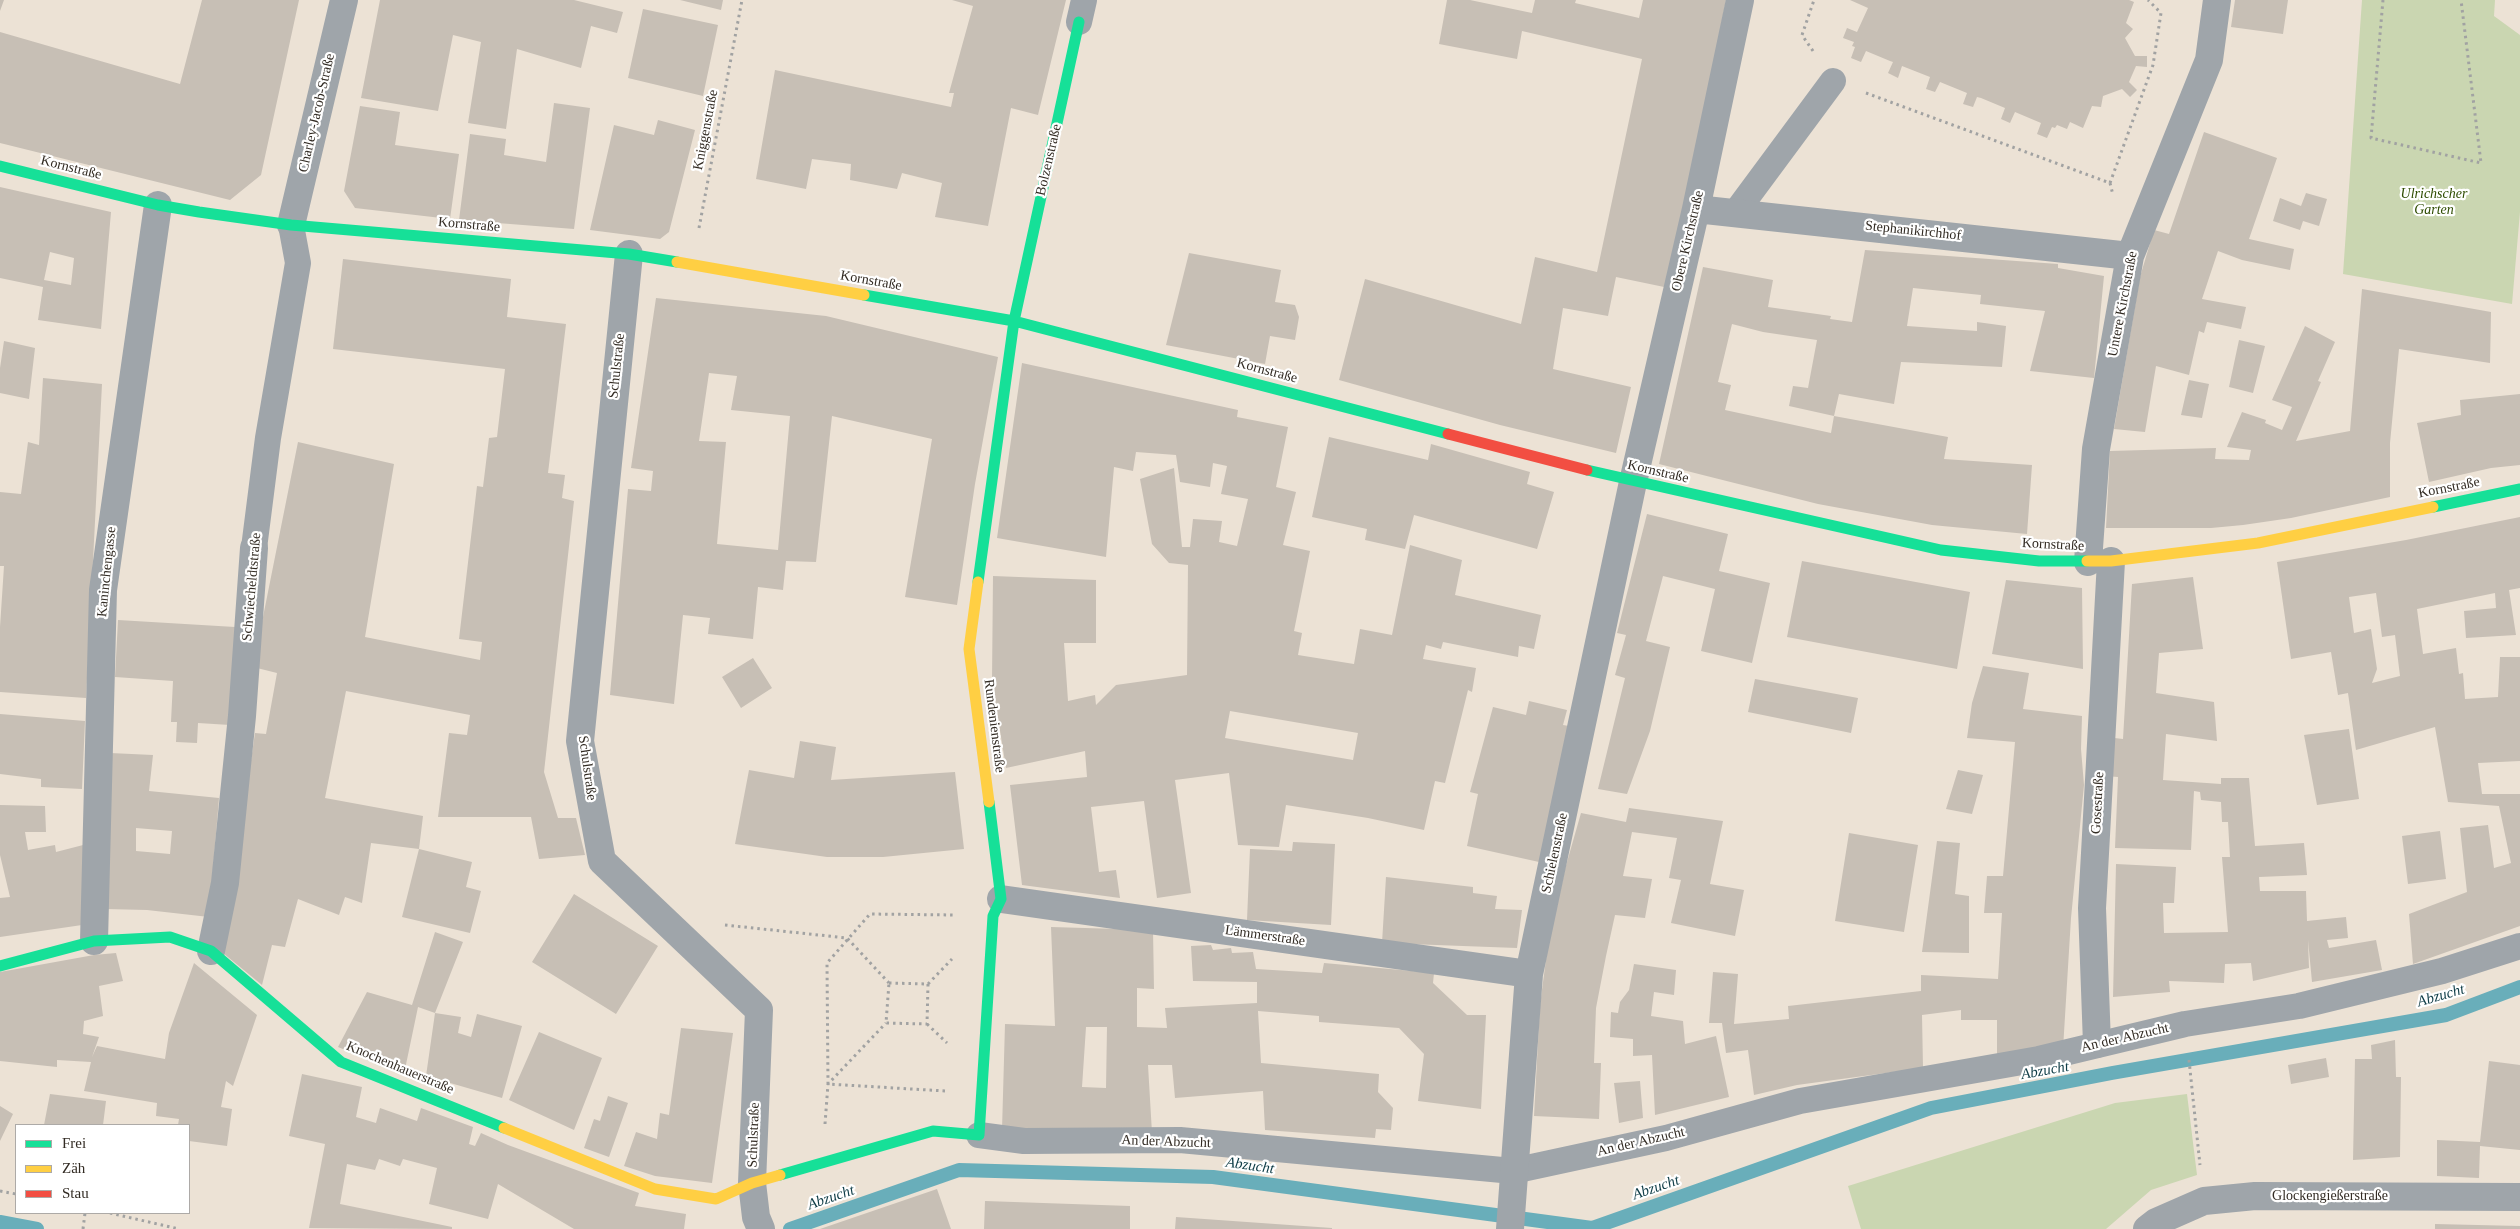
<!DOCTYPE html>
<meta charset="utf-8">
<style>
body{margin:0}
#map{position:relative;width:2520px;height:1229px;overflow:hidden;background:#ece2d5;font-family:"Times New Roman",serif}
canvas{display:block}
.legend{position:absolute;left:15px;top:1124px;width:175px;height:90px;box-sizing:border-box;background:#fff;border:1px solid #adaaa7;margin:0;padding:6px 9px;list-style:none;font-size:15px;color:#322b23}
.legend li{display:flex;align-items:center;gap:10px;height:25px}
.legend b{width:25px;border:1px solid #adaaa7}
</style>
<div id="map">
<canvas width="2520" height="1229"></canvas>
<ul class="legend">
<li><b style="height:6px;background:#16e098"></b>Frei</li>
<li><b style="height:6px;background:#ffcf43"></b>Zäh</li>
<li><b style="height:6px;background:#f24e42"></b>Stau</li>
</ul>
</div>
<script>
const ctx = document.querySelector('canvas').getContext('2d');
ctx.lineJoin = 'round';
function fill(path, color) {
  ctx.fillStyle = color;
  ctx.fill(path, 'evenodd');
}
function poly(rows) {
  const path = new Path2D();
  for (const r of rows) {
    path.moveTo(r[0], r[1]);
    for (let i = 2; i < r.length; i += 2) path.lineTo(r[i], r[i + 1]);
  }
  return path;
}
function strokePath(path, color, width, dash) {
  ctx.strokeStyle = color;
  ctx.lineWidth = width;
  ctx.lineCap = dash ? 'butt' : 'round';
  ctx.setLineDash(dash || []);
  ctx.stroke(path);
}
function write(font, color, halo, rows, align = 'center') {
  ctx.font = font + ' "Times New Roman",serif';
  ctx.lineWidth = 4.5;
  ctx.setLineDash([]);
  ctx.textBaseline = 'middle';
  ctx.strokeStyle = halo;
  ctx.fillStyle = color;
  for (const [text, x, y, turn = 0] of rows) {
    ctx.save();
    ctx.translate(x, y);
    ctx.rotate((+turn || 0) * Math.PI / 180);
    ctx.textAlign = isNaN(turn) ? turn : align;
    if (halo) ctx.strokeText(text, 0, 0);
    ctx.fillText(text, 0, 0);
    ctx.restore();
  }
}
const green = poly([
 [2362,0,2495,0,2494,16,2520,35,2520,212,2512,304,2343,274],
 [2187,1094,2197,1175,2151,1190,2106,1229,1861,1229,1848,1186,2115,1103]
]);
const stream = poly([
 [0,1222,37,1229],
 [790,1229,959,1170,1213,1177,1592,1228,1931,1108,2112,1073,2446,1015,2520,987]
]);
const building = poly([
 [0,0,4,0,0,11],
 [202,0,299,0,261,175,230,200,0,143,0,32,180,84],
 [380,0,574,0,623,12,617,33,591,26,581,68,517,49,506,129,468,123,481,42,453,35,438,111,361,98],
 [680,0,723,0,721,10],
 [952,0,1066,0,1038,115,1011,108,988,226,935,217,942,183,902,173,897,189,850,180,851,164,812,159,806,189,756,179,775,70,951,107,954,93,949,93,973,6],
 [1447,0,1470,0,1532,13,1535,0,1576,0,1575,3,1639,18,1643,0,1726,0,1669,288,1616,277,1608,316,1563,308,1553,369,1631,387,1616,453,1500,425,1339,380,1365,279,1521,324,1535,257,1597,272,1642,59,1522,31,1517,59,1439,44],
 [1850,0,2129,0,2134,2,2126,23,2133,29,2125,38,2135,56,2147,56,2147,67,2136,66,2129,82,2137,90,2130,97,2122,89,2103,96,2101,107,2092,106,2083,128,2070,122,2067,129,2057,125,2055,128,2052,127,2047,138,2037,134,2041,123,2015,112,2010,123,2001,119,2005,108,1981,98,1977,97,1973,107,1963,104,1967,93,1940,82,1935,92,1926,89,1930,77,1902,66,1898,78,1888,73,1893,62,1890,61,1866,51,1861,62,1851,58,1855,47,1852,46,1854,42,1843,38,1847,28,1857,32,1868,8],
 [2235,0,2288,0,2283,34,2231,27],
 [643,9,718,25,703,96,628,78],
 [554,103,590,108,574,229,459,220,470,134,506,139,504,155,546,162],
 [360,106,400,112,395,145,459,154,450,219,355,208,344,191],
 [658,120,695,130,669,232,660,239,590,230,614,125,654,135],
 [2204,132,2277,158,2249,239,2294,249,2290,270,2242,260,2218,251,2202,299,2246,307,2241,329,2207,322,2204,333,2199,331,2189,375,2156,366,2145,432,2114,429,2140,277,2154,230,2169,234],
 [0,187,111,212,101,329,38,320,43,287,0,278],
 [50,252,74,258,71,285,44,280],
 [2306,193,2327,199,2319,226,2303,221,2300,230,2273,221,2280,198,2301,206],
 [1865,250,2058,264,2058,268,2104,276,2094,378,2030,371,2045,311,1980,304,1981,295,1913,288,1907,326,1977,331,1977,322,2006,326,2002,367,1901,362,1894,404,1839,394,1834,416,1789,406,1793,386,1808,388,1817,340,1763,332,1732,324,1718,382,1731,385,1725,410,1831,433,1834,416,1948,437,1944,459,2032,465,2027,534,1932,525,1818,504,1659,464,1703,267,1773,280,1768,307,1831,316,1830,319,1852,322],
 [1189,253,1281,270,1275,302,1295,305,1299,317,1295,340,1270,336,1265,364,1166,345],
 [343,259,511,279,507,317,566,324,548,473,565,475,562,498,574,501,544,772,558,818,576,818,585,855,539,859,531,817,438,817,449,733,467,735,470,715,346,691,325,798,423,816,419,849,371,843,362,903,345,897,339,915,298,899,285,947,272,945,262,985,223,953,255,733,266,734,277,673,253,667,298,442,394,464,365,637,480,660,482,642,459,639,477,486,483,487,489,438,497,437,505,369,333,349],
 [2362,289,2491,312,2490,363,2399,349,2390,443,2390,497,2291,518,2243,525,2211,528,2106,528,2110,451,2216,448,2215,459,2249,460,2251,450,2227,447,2242,412,2266,420,2265,423,2282,430,2292,407,2272,400,2305,326,2335,342,2318,381,2321,382,2296,441,2350,431],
 [656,298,826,316,998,357,975,484,957,605,905,597,932,439,832,416,816,562,786,561,783,590,758,587,753,639,708,634,710,618,683,615,674,704,610,695,628,489,651,491,653,471,631,468],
 [709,373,737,376,731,410,790,416,778,550,717,544,726,442,699,441],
 [2239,340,2265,346,2253,393,2229,387],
 [4,341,35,348,29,399,0,393,0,368],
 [1022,363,1238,410,1237,417,1288,427,1276,487,1296,492,1283,545,1310,551,1294,631,1302,633,1298,655,1354,664,1360,629,1392,635,1410,545,1462,560,1455,595,1541,615,1534,649,1519,646,1518,657,1443,642,1441,649,1426,645,1423,659,1476,668,1472,692,1468,690,1445,783,1435,781,1424,830,1368,818,1286,805,1279,847,1238,845,1229,773,1175,780,1191,893,1157,898,1144,801,1091,807,1099,872,1116,870,1120,898,1022,885,1010,785,1087,777,1085,751,1006,768,992,681,993,576,1096,580,1096,643,1064,643,1068,701,1095,695,1096,705,1116,685,1187,675,1188,565,1169,563,1152,544,1140,479,1174,468,1182,547,1190,547,1193,519,1222,521,1219,542,1237,546,1248,499,1221,494,1227,466,1213,463,1210,487,1180,482,1176,455,1136,452,1133,471,1114,467,1106,557,997,538],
 [1230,711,1358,733,1353,760,1225,738],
 [43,378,102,384,86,698,0,692,0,627,4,566,0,566,0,492,21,494,28,442,39,445],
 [2189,380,2209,384,2202,418,2181,415],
 [2520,394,2520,465,2491,468,2429,482,2417,423,2461,415,2460,400],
 [1329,437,1428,460,1431,444,1530,472,1527,484,1554,492,1537,549,1414,515,1405,549,1365,540,1367,529,1312,517],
 [1647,514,1728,534,1719,571,1770,583,1752,663,1701,651,1715,589,1663,576,1646,641,1670,647,1650,731,1627,794,1598,789,1625,678,1615,675,1626,635,1617,633],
 [2520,517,2520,588,2509,590,2516,635,2466,638,2464,611,2496,608,2495,593,2417,609,2423,654,2456,648,2459,674,2463,673,2465,699,2498,697,2500,657,2520,657,2520,761,2478,763,2482,794,2520,794,2520,926,2413,964,2409,914,2467,892,2460,828,2488,825,2494,868,2511,863,2499,806,2448,802,2435,727,2356,750,2348,693,2338,695,2331,652,2291,659,2277,562,2406,540],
 [2376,593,2382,637,2395,635,2400,676,2372,683,2377,669,2371,629,2354,633,2349,597],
 [1802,561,1970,592,1957,669,1787,637],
 [2193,577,2203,649,2159,653,2156,693,2214,702,2217,741,2166,734,2163,780,2221,784,2221,778,2249,778,2255,846,2304,843,2307,875,2259,877,2260,891,2306,891,2307,921,2346,917,2348,938,2327,940,2329,948,2376,940,2382,970,2312,982,2308,940,2309,968,2253,981,2251,963,2225,964,2224,983,2169,981,2170,992,2113,997,2116,864,2176,867,2174,903,2163,903,2164,933,2228,932,2222,857,2230,857,2228,822,2222,822,2221,802,2201,800,2200,792,2194,791,2191,850,2115,848,2118,777,2105,776,2106,737,2123,739,2132,584],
 [2006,580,2082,588,2083,669,1992,654],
 [118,620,235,627,230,725,198,723,197,743,176,742,177,722,171,722,173,681,115,677],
 [753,658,772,688,741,708,722,677],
 [1983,666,2029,673,2023,709,2082,716,2081,749,2084,785,2071,918,2063,1049,1997,1060,1997,1020,1961,1020,1961,1010,1922,1015,1923,1068,1797,1085,1754,1095,1748,1050,1726,1053,1722,1023,1709,1023,1713,972,1738,974,1734,1024,1789,1019,1788,1006,1921,991,1921,975,1998,979,2002,913,1984,913,1987,876,2003,876,2015,742,1967,738,1972,703],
 [1755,679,1858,698,1851,733,1748,712],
 [1529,701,1567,710,1563,725,1569,726,1539,862,1467,846,1478,794,1470,792,1493,707,1526,715],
 [0,714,85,721,82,789,41,787,41,779,0,774],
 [2349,729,2359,799,2317,805,2304,735],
 [800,741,836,747,831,780,955,772,964,849,883,857,827,857,735,844,749,770,794,778],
 [110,753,153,755,149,791,219,798,209,917,147,910,105,909],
 [136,828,172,831,170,854,136,851],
 [1958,770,1983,775,1972,814,1946,809],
 [0,805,45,806,46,832,25,832,28,850,55,845,56,852,87,844,82,925,0,937,0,898,10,897,0,855],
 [1629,808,1723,821,1710,884,1744,890,1735,936,1671,923,1681,880,1669,878,1677,838,1632,832,1623,876,1652,879,1645,918,1615,915,1606,956,1596,1008,1594,1063,1601,1063,1599,1119,1534,1116,1540,1005,1547,952,1565,869,1581,813,1626,822],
 [2440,831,2446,879,2408,884,2402,836],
 [1849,833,1918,845,1904,932,1835,921],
 [1937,841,1960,843,1955,894,1969,896,1969,953,1922,952],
 [1293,842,1335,844,1331,925,1247,920,1250,849,1292,851],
 [419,849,472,862,466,887,481,891,470,933,402,917],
 [1386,877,1473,887,1473,893,1497,896,1495,909,1522,910,1517,948,1382,943],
 [574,894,658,946,616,1014,532,962],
 [1051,927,1153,930,1154,989,1137,988,1137,1027,1167,1028,1165,1008,1257,1003,1257,982,1193,981,1191,946,1211,945,1213,950,1231,948,1232,953,1253,952,1256,969,1322,973,1324,963,1434,973,1433,983,1467,1015,1486,1015,1481,1109,1418,1101,1424,1054,1399,1028,1319,1022,1319,1016,1258,1011,1261,1063,1379,1074,1378,1092,1393,1108,1391,1130,1376,1129,1375,1138,1265,1130,1263,1091,1175,1098,1172,1065,1148,1065,1152,1133,1002,1130,1005,1024,1055,1026],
 [1086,1027,1107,1027,1106,1088,1082,1087],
 [435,932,463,942,435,1013,418,1007,404,1074,338,1047,367,992,412,1005],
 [116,953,123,981,99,986,103,1016,84,1021,83,1034,99,1037,92,1057,97,1046,165,1059,169,1033,194,963,257,1015,233,1086,226,1081,221,1107,232,1109,227,1146,189,1141,189,1125,178,1125,179,1119,156,1116,157,1103,84,1091,91,1062,57,1060,57,1067,0,1061,0,972,94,955],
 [1634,964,1676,970,1674,995,1654,992,1651,1016,1683,1021,1685,1044,1716,1036,1729,1097,1655,1115,1652,1055,1633,1056,1633,1039,1610,1037,1611,1012,1618,1013,1620,1002,1629,990],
 [435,1013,461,1017,458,1033,471,1037,477,1014,522,1026,502,1098,426,1076],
 [681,1028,733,1033,712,1183,655,1176,624,1166,636,1132,657,1139,660,1113,669,1115],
 [539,1032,602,1058,574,1130,509,1100],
 [2395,1040,2396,1077,2401,1077,2400,1157,2353,1160,2355,1059,2372,1059,2371,1045],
 [2326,1058,2329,1077,2291,1084,2288,1065],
 [2489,1061,2520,1065,2520,1150,2480,1146,2479,1178,2437,1176,2437,1140,2480,1142],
 [302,1074,362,1087,356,1117,376,1123,380,1108,417,1121,421,1108,473,1127,469,1144,475,1146,481,1133,508,1145,639,1193,635,1206,686,1214,684,1229,574,1229,498,1184,488,1219,429,1204,437,1168,403,1159,400,1166,379,1159,375,1170,347,1164,340,1204,452,1227,452,1229,309,1228,325,1144,289,1136],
 [1640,1081,1643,1118,1619,1123,1614,1083],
 [50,1094,106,1101,103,1125,44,1125],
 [608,1096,628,1103,609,1157,584,1148,594,1119,600,1121],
 [0,1106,13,1114,0,1141],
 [937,1189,951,1229,820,1229],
 [985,1201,1130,1206,1130,1229,984,1229],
 [1176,1217,1332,1228,1332,1229,1175,1229],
 [2435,1224,2520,1226,2520,1229,2435,1229]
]);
const path = poly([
 [2383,0,2371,138,2481,163,2461,0],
 [1813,51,1802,35,1814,0],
 [1866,93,2110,183,2153,65,2161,13,2148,0],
 [2110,183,2113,195],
 [699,228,742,0],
 [725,925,847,938,889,983],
 [889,983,928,984,927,1024,886,1023,889,983],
 [928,984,952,959],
 [927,1024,947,1043],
 [2189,1060,2200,1165],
 [945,1091,828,1084,827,963,870,914,955,915],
 [825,1124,828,1084,886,1023],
 [0,1191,16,1194],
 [110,1213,179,1229],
 [83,1229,85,1213]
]);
const lane = poly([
 [1079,22,1084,0],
 [1736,212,1833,81],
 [254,548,268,438,298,263,291,225],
 [979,1135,1024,1141,1180,1140,1513,1171,1666,1138,1800,1101,2039,1059,2185,1024,2299,1006,2442,971,2520,946]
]);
const street = poly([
 [1696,209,2130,256],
 [291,225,344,0],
 [629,254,580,741,602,861,759,1010,752,1183,756,1217,761,1229],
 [2088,562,2096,449,2130,256,2209,60,2217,0],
 [1001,899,1529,974],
 [94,941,103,590,158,205],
 [211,951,225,883,242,716,254,548],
 [2097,1044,2092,908,2111,561],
 [1510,1229,1529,974,1633,482,1696,209,1740,0],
 [2147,1229,2156,1222,2204,1201,2255,1196,2520,1197]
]);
const fast = poly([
 [0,166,158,205,199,212,291,225,629,254,677,262],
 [864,295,1014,321,1448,434],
 [1587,470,1941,550,2039,561,2087,561],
 [2433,507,2520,489],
 [978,582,1014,321,1079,22],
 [0,966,94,941,170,937,211,951,341,1062,504,1128],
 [780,1175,933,1131,979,1135,993,916,1001,899,989,802]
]);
const slow = poly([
 [677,262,864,295],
 [2087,561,2111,561,2258,543,2433,507],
 [978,582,969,649,989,802],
 [504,1128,655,1189,716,1199,752,1183,780,1175]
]);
const jam = poly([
 [1448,434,1587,470]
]);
const streetNames = [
 ["Charley-Jacob-Straße",317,113,-77],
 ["Kniggenstraße",706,130,-79],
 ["Bolzenstraße",1049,160,-77],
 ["Kornstraße",71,168,14],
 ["Kornstraße",469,225,5],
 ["Stephanikirchhof",1913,231,6],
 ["Obere Kirchstraße",1688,241,-77],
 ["Kornstraße",871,281,10],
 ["Untere Kirchstraße",2123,304,-79],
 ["Schulstraße",617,366,-84],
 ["Kornstraße",1267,371,15],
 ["Kornstraße",1658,472,13],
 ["Kornstraße",2449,488,-11],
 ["Kornstraße",2053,545,3],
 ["Kaninchengasse",107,572,-84],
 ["Schwiecheldtstraße",252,587,-85],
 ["Rundenienstraße",994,726,83],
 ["Schulstraße",587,768,82],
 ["Gosestraße",2098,803,-87],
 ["Schielenstraße",1555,853,-78],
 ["Lämmerstraße",1265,936,8],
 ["An der Abzucht",2125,1038,-13],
 ["Knochenhauerstraße",400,1068,23],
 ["Schulstraße",754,1135,-88],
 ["An der Abzucht",1166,1142,2],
 ["An der Abzucht",1641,1142,-13],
 ["Glockengießerstraße",2330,1196]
];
const parkNames = [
 ["Ulrichscher",2434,194],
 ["Garten",2434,210]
];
const waterNames = [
 ["Abzucht",2441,996,-16],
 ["Abzucht",2045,1071,-10],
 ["Abzucht",1250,1166,8],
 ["Abzucht",1656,1188,-19],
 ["Abzucht",831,1198,-19]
];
fill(green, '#cad6b1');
strokePath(stream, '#69aeba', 14);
fill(building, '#c7bfb5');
strokePath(path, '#a1a2a2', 3, [2.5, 4]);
strokePath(lane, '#9fa5aa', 26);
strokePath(street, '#9fa5aa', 28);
strokePath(fast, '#16e098', 11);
strokePath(slow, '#ffcf43', 11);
strokePath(jam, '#f24e42', 11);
write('14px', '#322b23', '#fff', streetNames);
write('italic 14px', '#2e4c01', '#fff', parkNames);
write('italic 15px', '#0e3c46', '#fff', waterNames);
</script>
